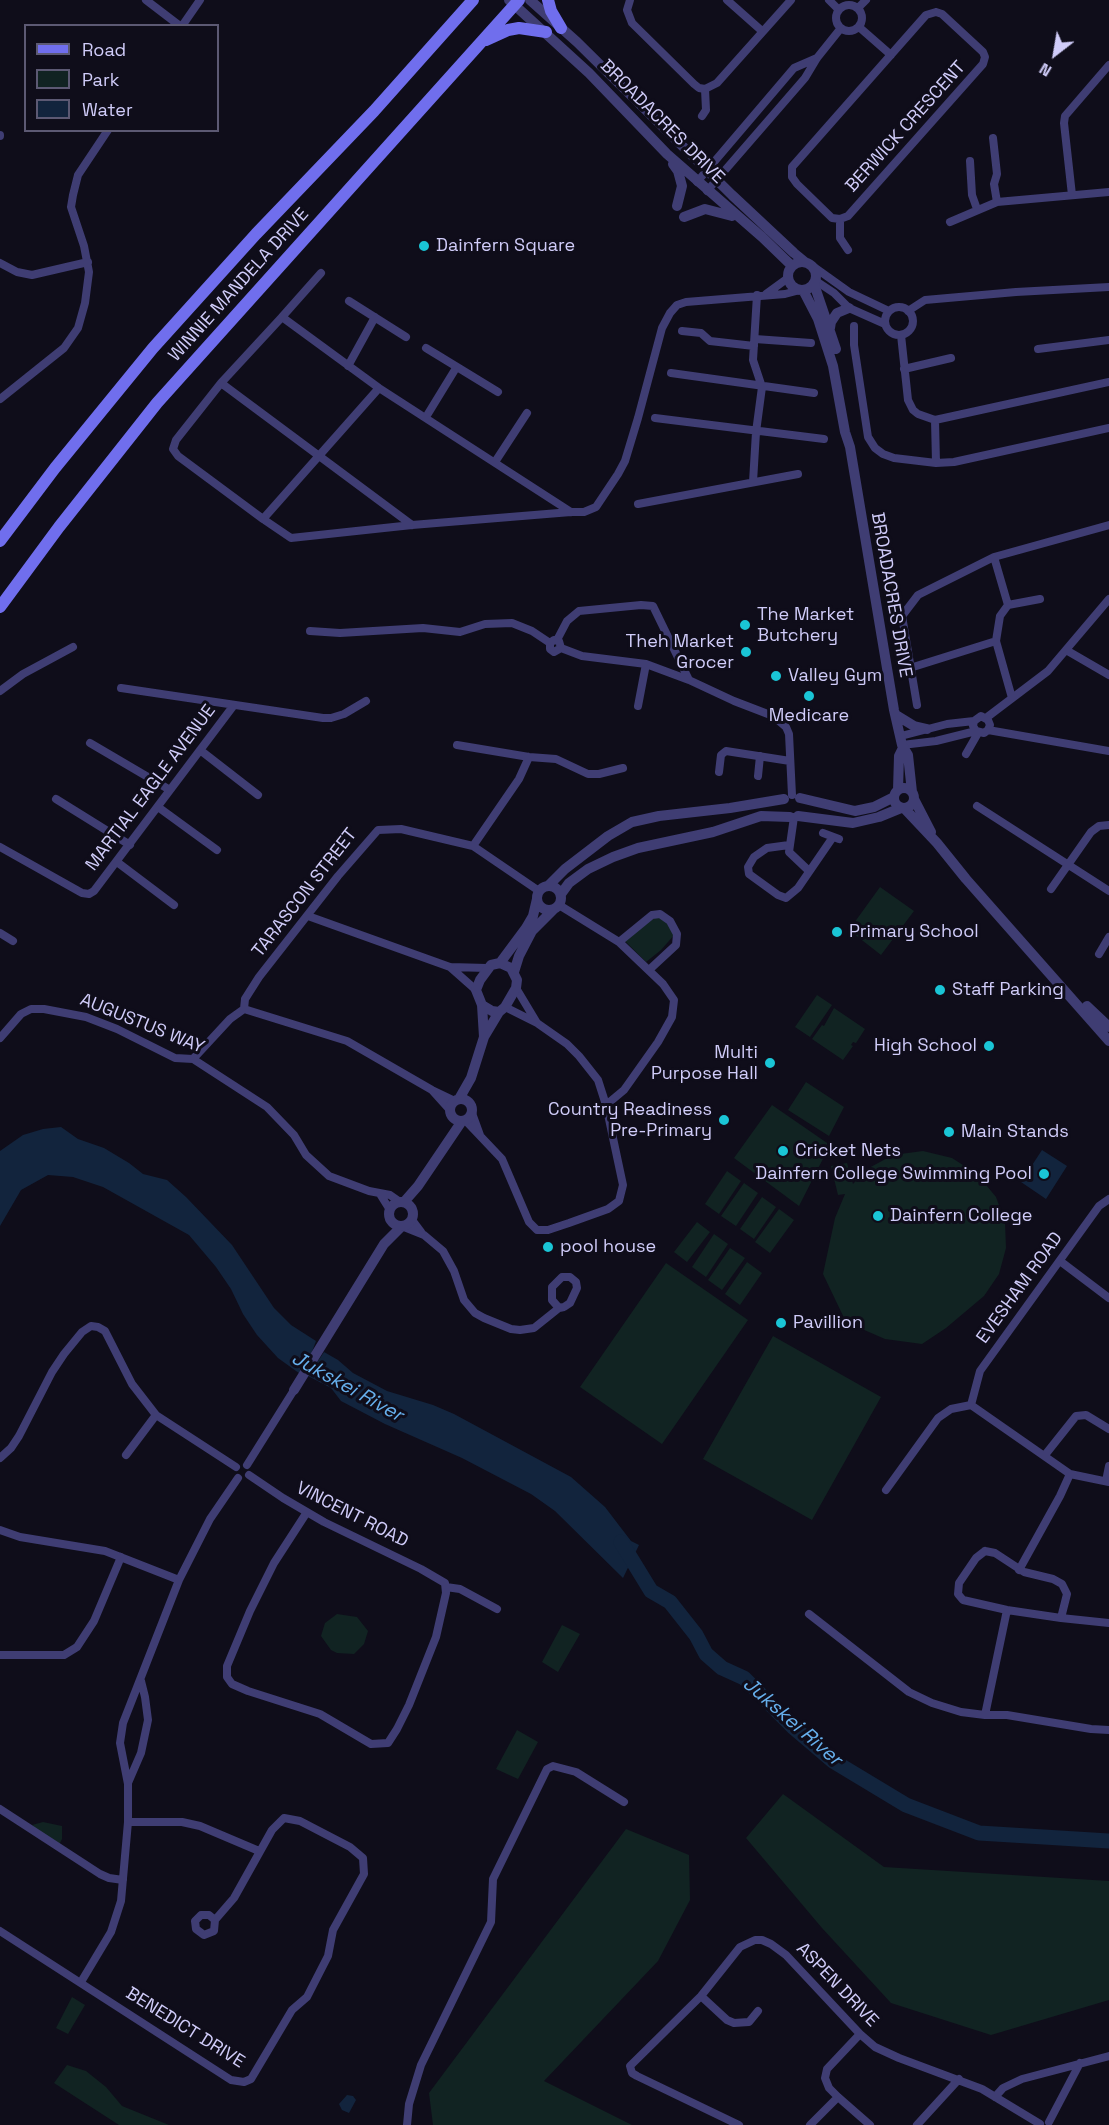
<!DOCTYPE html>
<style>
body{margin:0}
#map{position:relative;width:1109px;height:2125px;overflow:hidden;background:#0f0d1a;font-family:"Space Grotesk",sans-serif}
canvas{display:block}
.legend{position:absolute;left:24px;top:24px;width:195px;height:108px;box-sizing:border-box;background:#0f0d1a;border:2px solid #5c5973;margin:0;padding:8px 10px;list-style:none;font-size:18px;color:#d0ccf9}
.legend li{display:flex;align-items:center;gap:12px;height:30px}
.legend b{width:30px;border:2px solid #5c5973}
.north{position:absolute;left:1025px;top:24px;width:60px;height:60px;-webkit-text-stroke:4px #0f0d1a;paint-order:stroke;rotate:211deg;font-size:16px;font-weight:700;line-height:24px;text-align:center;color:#d0ccf9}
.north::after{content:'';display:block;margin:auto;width:21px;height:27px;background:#d0ccf9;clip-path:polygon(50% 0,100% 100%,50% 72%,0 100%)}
</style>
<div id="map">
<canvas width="1109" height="2125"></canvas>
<ul class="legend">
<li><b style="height:8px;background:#706eed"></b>Road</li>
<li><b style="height:16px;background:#112322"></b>Park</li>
<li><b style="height:16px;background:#12243d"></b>Water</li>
</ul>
<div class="north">N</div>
</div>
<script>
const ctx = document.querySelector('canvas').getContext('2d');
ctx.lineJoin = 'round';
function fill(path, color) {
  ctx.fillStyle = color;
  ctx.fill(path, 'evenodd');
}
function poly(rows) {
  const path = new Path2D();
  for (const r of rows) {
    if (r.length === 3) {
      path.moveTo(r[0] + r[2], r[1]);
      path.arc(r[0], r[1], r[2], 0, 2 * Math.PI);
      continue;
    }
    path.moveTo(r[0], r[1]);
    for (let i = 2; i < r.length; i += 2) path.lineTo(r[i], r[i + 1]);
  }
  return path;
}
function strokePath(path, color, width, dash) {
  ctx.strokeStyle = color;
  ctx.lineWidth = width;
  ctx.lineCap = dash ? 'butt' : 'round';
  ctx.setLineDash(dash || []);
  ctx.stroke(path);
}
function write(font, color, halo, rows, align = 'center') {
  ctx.font = font + ' "Space Grotesk",sans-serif';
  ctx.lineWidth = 6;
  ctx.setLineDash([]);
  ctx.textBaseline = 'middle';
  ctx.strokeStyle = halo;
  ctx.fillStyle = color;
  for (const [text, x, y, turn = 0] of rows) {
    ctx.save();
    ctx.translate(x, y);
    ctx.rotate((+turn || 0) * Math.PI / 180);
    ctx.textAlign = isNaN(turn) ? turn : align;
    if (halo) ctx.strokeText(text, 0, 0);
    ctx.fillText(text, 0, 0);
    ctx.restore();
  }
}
const green = poly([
 [880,887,914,911,881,955,849,930],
 [660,914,675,934,661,950,646,962,624,940],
 [817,995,832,1005,810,1037,795,1027],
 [834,1008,865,1029,856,1043,853,1042,851,1045,853,1046,843,1060,812,1039,822,1025,824,1026],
 [806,1082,844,1107,829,1136,788,1110],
 [772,1105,830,1145,799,1206,734,1158],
 [923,1151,952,1158,977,1174,996,1197,1005,1222,1006,1248,999,1274,984,1296,946,1328,922,1344,885,1339,846,1322,823,1274,835,1218,845,1194,838,1195,831,1166,847,1163,853,1184,867,1169,893,1155],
 [727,1171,741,1181,719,1214,705,1204],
 [744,1183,758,1193,736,1226,721,1216],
 [762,1197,776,1207,754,1239,740,1229],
 [779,1209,794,1220,770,1253,755,1242],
 [697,1222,710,1232,687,1262,674,1252],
 [714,1234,728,1244,706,1277,692,1267],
 [730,1248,745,1258,722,1290,708,1280],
 [747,1262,762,1273,740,1305,725,1294],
 [666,1263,748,1320,662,1444,580,1387],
 [773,1336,881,1397,812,1520,703,1459],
 [337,1614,357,1617,368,1631,364,1644,354,1654,337,1653,331,1650,321,1636,325,1623],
 [562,1625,580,1634,558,1672,542,1662],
 [517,1730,538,1742,518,1779,496,1769],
 [783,1794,884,1867,1109,1881,1109,2000,991,2035,891,2003,822,1928,746,1838],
 [43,1822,62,1826,62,1839,57,1849,32,1825],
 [626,1829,689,1855,690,1900,658,1961,544,2081,632,2125,433,2125,429,2093],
 [72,1997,85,2005,68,2034,56,2028],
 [67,2065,86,2071,106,2087,122,2106,169,2125,119,2125,54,2083]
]);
const water = poly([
 [61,1127,78,1139,104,1148,129,1163,143,1174,167,1180,186,1197,232,1245,274,1308,291,1325,316,1341,303,1376,278,1358,257,1335,243,1314,231,1289,216,1267,189,1235,103,1187,73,1177,48,1175,21,1190,0,1226,0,1151,23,1135,43,1129],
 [1042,1150,1067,1166,1046,1199,1021,1182],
 [324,1352,338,1360,353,1373,387,1391,433,1405,454,1414,571,1477,605,1507,631,1541,639,1545,623,1578,555,1511,531,1494,462,1458,385,1424,341,1401,331,1388,308,1376],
 [347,2095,353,2096,356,2100,349,2113,342,2110,339,2104]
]);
const river = poly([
 [621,1542,651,1591,670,1602,696,1635,706,1654,722,1668,744,1678,793,1727,833,1761,906,1805,979,1833,1109,1841]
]);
const minor = poly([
 [146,0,180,26],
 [630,0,627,10,632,23,694,84,699,88,705,89,717,83,791,0],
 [727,0,762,31],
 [829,0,839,10],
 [849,18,13],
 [858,8,866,0],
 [936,12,942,14,983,52,985,57,983,64,848,216,840,219,832,218,797,184,792,177,792,167,926,15,936,12],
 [182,26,200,0],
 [859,27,891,55],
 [702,116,706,110,705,89],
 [0,135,0,136],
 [993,138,997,174,994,184,997,202],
 [970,161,972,195,977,209],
 [697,182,794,68,817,58],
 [707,191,805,78,817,58,841,28],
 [1072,195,1064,123,1065,116,1109,65],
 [840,219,840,238,848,250],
 [950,222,997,202,1109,192],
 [0,263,17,272,32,275,88,262],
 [814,267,849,292,889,311],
 [816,281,834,293,849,308,885,324],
 [766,294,788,278],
 [349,301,406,337],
 [899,321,14],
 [908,311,925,300,1016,292,1109,287],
 [282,317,321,273],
 [854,326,854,345,868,437,875,448,883,454,894,458,936,463,954,462,1109,428],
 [682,331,701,333,710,341,754,346],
 [901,335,908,400,913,410,918,414,935,420,1109,382],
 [755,339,811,343],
 [426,348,498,392],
 [1038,349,1109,340],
 [348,366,375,317],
 [904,369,951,358],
 [671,373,814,393],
 [221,383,412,525],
 [0,399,64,348,78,328,85,303,89,272,84,246,71,207,73,195,78,175,108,130],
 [426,417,456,368],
 [655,418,824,439],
 [935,420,936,463],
 [495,462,527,413],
 [753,482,756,432,762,387,753,360,757,295],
 [638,504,798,474],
 [571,512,379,388,282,317,221,383,176,440,173,449,178,456,263,519,291,538,412,525,571,512,584,512,596,507,618,474,625,461,638,418,662,328,670,313,677,305,686,302,785,294,800,290],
 [263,519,379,388],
 [994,557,1008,605],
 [310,631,340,633,423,628,460,632,485,624,512,623,532,631,550,643],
 [557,640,567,621,579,611,641,605,653,606,689,680,734,701,773,716,786,727,789,734,792,795],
 [561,648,559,641,554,640,550,643,550,649,554,652,561,648,582,656,646,664,689,680],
 [1066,650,1109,675],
 [910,668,996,641],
 [121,688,323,718,331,718,344,714,366,701],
 [0,691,23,674,73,647],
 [1012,698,996,641,1000,616,1008,605,1040,599],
 [917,705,902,616,918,595,994,557,1109,525],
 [638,706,646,664],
 [986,718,1048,671,1109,599],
 [988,730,1109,751],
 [901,736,947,724,974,721,981,716,988,720,990,725,988,730,984,733,976,731,973,726,974,721],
 [90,743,170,790],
 [457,745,529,757,556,759,588,774,599,774,623,768],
 [902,745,936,741,976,731],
 [200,750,258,795],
 [966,754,978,733],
 [719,772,721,755,726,751,790,761],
 [758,776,760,756],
 [56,799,130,845],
 [977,806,1109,891],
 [158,807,217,850],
 [794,817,789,852,809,871],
 [823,833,839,839],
 [789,845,767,848,754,857,748,867,749,874,778,895,786,898,798,888,833,837],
 [473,846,519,779,529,757],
 [0,847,82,893,89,894,94,891,234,705],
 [117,862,174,905],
 [1051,889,1091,832,1099,826,1109,825],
 [559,905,619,942,663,984,674,1000,672,1017,658,1042,624,1090,606,1105],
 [308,916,450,967,487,968],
 [0,933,13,941],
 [619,942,652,915,660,914,670,921,677,934,676,945,649,970],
 [1099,954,1109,937],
 [450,967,476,990],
 [516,988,537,1023],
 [244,1009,347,1041,432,1090,455,1101],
 [0,1038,21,1014,31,1009,44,1009,86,1017,117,1029,175,1058,193,1059,267,1107,294,1135,306,1155,329,1176,369,1191,390,1195,400,1202],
 [193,1059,230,1019,244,1009,245,999,259,977,338,876,378,830,401,829,473,846,539,891],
 [432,1090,450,1110],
 [472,1113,480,1135],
 [465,1120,502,1159,529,1222,537,1230,548,1230,569,1223,608,1209,619,1201,623,1185,606,1105,598,1080,579,1056,567,1044,537,1023,505,1007],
 [380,1194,390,1210],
 [412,1220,421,1232],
 [404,1227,424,1235,443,1251,454,1271,464,1300,475,1313,484,1318,511,1329,520,1330,534,1328,559,1308,564,1307,570,1303,577,1288,576,1282,570,1277,562,1277,552,1287,552,1300,559,1308],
 [1060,1261,1109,1298],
 [971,1405,980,1371,1099,1206,1109,1199],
 [971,1405,1070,1474,1109,1482],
 [126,1455,156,1415],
 [1045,1455,1076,1416,1086,1415,1109,1429],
 [0,1458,11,1448,19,1436,52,1372,64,1354,82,1332,91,1326,98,1327,105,1331,132,1384,156,1415,236,1467],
 [247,1465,294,1390],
 [249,1475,283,1498,324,1522,421,1569,445,1583,446,1593,436,1637,409,1705,397,1729,388,1743,371,1744,320,1714,248,1691,232,1684,227,1677,227,1666,250,1611,274,1563,307,1512],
 [1106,1481,1109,1466],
 [886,1490,938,1418,951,1409,971,1405],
 [0,1530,20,1537,105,1551,179,1580],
 [985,1551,995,1553,1024,1572,1053,1579,1062,1584,1067,1594,1061,1618,1007,1610,963,1600,958,1594,959,1583,976,1558,985,1551],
 [1019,1570,1060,1496,1070,1474],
 [446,1587,460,1589,497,1609],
 [809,1614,909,1692,932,1703,961,1712,985,1715,1007,1715,1091,1729,1109,1730],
 [1061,1618,1109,1623],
 [0,1655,64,1655,77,1647,94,1621,121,1557],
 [985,1715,1007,1610],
 [128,1783,141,1753,148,1720,145,1697,141,1681],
 [0,1809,100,1874,109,1878,123,1880],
 [128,1822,182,1822,200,1826,259,1851],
 [0,1931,231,2080,244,2082,251,2079,292,2010,307,1997,328,1956,333,1930,364,1874,363,1858,350,1847,300,1821,284,1818,272,1830,234,1898,215,1920,214,1931,204,1935,196,1929,195,1921,201,1915,209,1915,215,1920],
 [81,1982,111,1932,121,1901,128,1822,128,1784,120,1743,123,1723,179,1580,210,1519,238,1478],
 [701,1996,727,2020,734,2023,749,2022,758,2011],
 [860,2034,827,2069,825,2078,829,2088,838,2097,870,2125],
 [995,2097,1003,2088,1022,2079,1109,2056],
 [1049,2122,1080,2063],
 [407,2125,409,2104,421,2065,491,1922,493,1879,547,1769,553,1766,576,1772,624,1802],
 [739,2125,637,2076,632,2073,630,2066,701,1996,740,1947,755,1940,762,1940,771,1944,786,1955,860,2034,875,2047,899,2058,982,2089,1040,2124],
 [810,2125,838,2097],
 [917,2125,959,2079]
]);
const tertiary = poly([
 [509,0,589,73,667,154,762,237,792,266],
 [530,0,577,42,732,195,794,253,805,262],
 [673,164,678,171,682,186,677,206],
 [684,217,705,209,732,216],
 [802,276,14],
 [814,284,836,349],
 [803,290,818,319,833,366,845,432,850,447,894,710,902,745,908,755,912,792],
 [830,328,831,322,837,313,849,308],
 [896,715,914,726,927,729],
 [904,798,10],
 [898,790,899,756,903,748],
 [800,798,855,811,874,807,894,797],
 [914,799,931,832],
 [904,808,937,843,966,879,1109,1041],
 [798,816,853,823,879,817,901,808],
 [549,885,565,869,608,836,632,822,659,816,730,808,784,799],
 [549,898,12],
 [561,894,569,883,588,869,613,857,638,848,713,832,761,816,790,817],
 [500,963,526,928,533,916,537,899],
 [514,972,519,956,532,931,553,910],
 [482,1005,492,1011,499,1012,505,1007,516,988,517,980,511,968,500,963,491,965,480,980,476,990,482,1005,484,1037],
 [1087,1006,1109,1027],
 [459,1099,471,1078,484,1037,499,1012],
 [461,1110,11],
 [401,1214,12],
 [404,1202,418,1186,462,1121],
 [294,1390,384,1244,401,1227]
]);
const secondary = poly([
 [548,0,551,11,561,28],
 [486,40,508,30,519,28,546,32],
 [0,541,55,468,153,348,256,234,374,111,473,0],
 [0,607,59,527,157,403,519,0]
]);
const markers = [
 [424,246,6,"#1ac5d6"],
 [745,625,6,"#1ac5d6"],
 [746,652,6,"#1ac5d6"],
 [776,676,6,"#1ac5d6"],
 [809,696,6,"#1ac5d6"],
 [837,932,6,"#1ac5d6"],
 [940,990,6,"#1ac5d6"],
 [989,1046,6,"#1ac5d6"],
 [770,1063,6,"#1ac5d6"],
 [724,1120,6,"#1ac5d6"],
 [949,1132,6,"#1ac5d6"],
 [783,1151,6,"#1ac5d6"],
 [1044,1174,6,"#1ac5d6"],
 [878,1216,6,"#1ac5d6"],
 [548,1247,6,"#1ac5d6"],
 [781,1323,6,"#1ac5d6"]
];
const streetNames = [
 ["BROADACRES DRIVE",662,122,45],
 ["BERWICK CRESCENT",906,127,-48],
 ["WINNIE MANDELA DRIVE",239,285,-48],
 ["BROADACRES DRIVE",891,595,80],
 ["MARTIAL EAGLE AVENUE",151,788,-53],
 ["TARASCON STREET",305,893,-52],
 ["AUGUSTUS WAY",142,1024,22],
 ["EVESHAM ROAD",1020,1288,-54],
 ["VINCENT ROAD",352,1515,27],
 ["ASPEN DRIVE",837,1985,46],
 ["BENEDICT DRIVE",185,2028,32]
];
const poiNames = [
 ["Dainfern Square",436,246],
 ["The Market",757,615],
 ["Butchery",757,636],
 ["Theh Market",734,642,"right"],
 ["Grocer",734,663,"right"],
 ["Valley Gym",788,676],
 ["Medicare",809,716,"center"],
 ["Primary School",849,932],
 ["Staff Parking",952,990],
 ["High School",977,1046,"right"],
 ["Multi",758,1053,"right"],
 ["Purpose Hall",758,1074,"right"],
 ["Country Readiness",712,1110,"right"],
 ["Pre-Primary",712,1131,"right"],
 ["Main Stands",961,1132],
 ["Cricket Nets",795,1151],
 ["Dainfern College Swimming Pool",1032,1174,"right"],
 ["Dainfern College",890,1216],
 ["pool house",560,1247],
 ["Pavillion",793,1323]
];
const waterNames = [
 ["Jukskei River",347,1387,29],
 ["Jukskei River",792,1722,41]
];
fill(green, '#112322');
fill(water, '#12243d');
strokePath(river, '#12243d', 15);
strokePath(minor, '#3f3d73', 8);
strokePath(tertiary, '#3f3d73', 10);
strokePath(secondary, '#706eed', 12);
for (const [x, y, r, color] of markers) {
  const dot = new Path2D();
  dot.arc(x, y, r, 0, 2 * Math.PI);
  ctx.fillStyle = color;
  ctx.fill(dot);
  strokePath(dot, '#0f0d1a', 2);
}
write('18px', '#d0ccf9', '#0f0d1a', streetNames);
write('18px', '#d0ccf9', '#0f0d1a', poiNames, 'left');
write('italic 20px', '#66afec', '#0f0d1a', waterNames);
</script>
